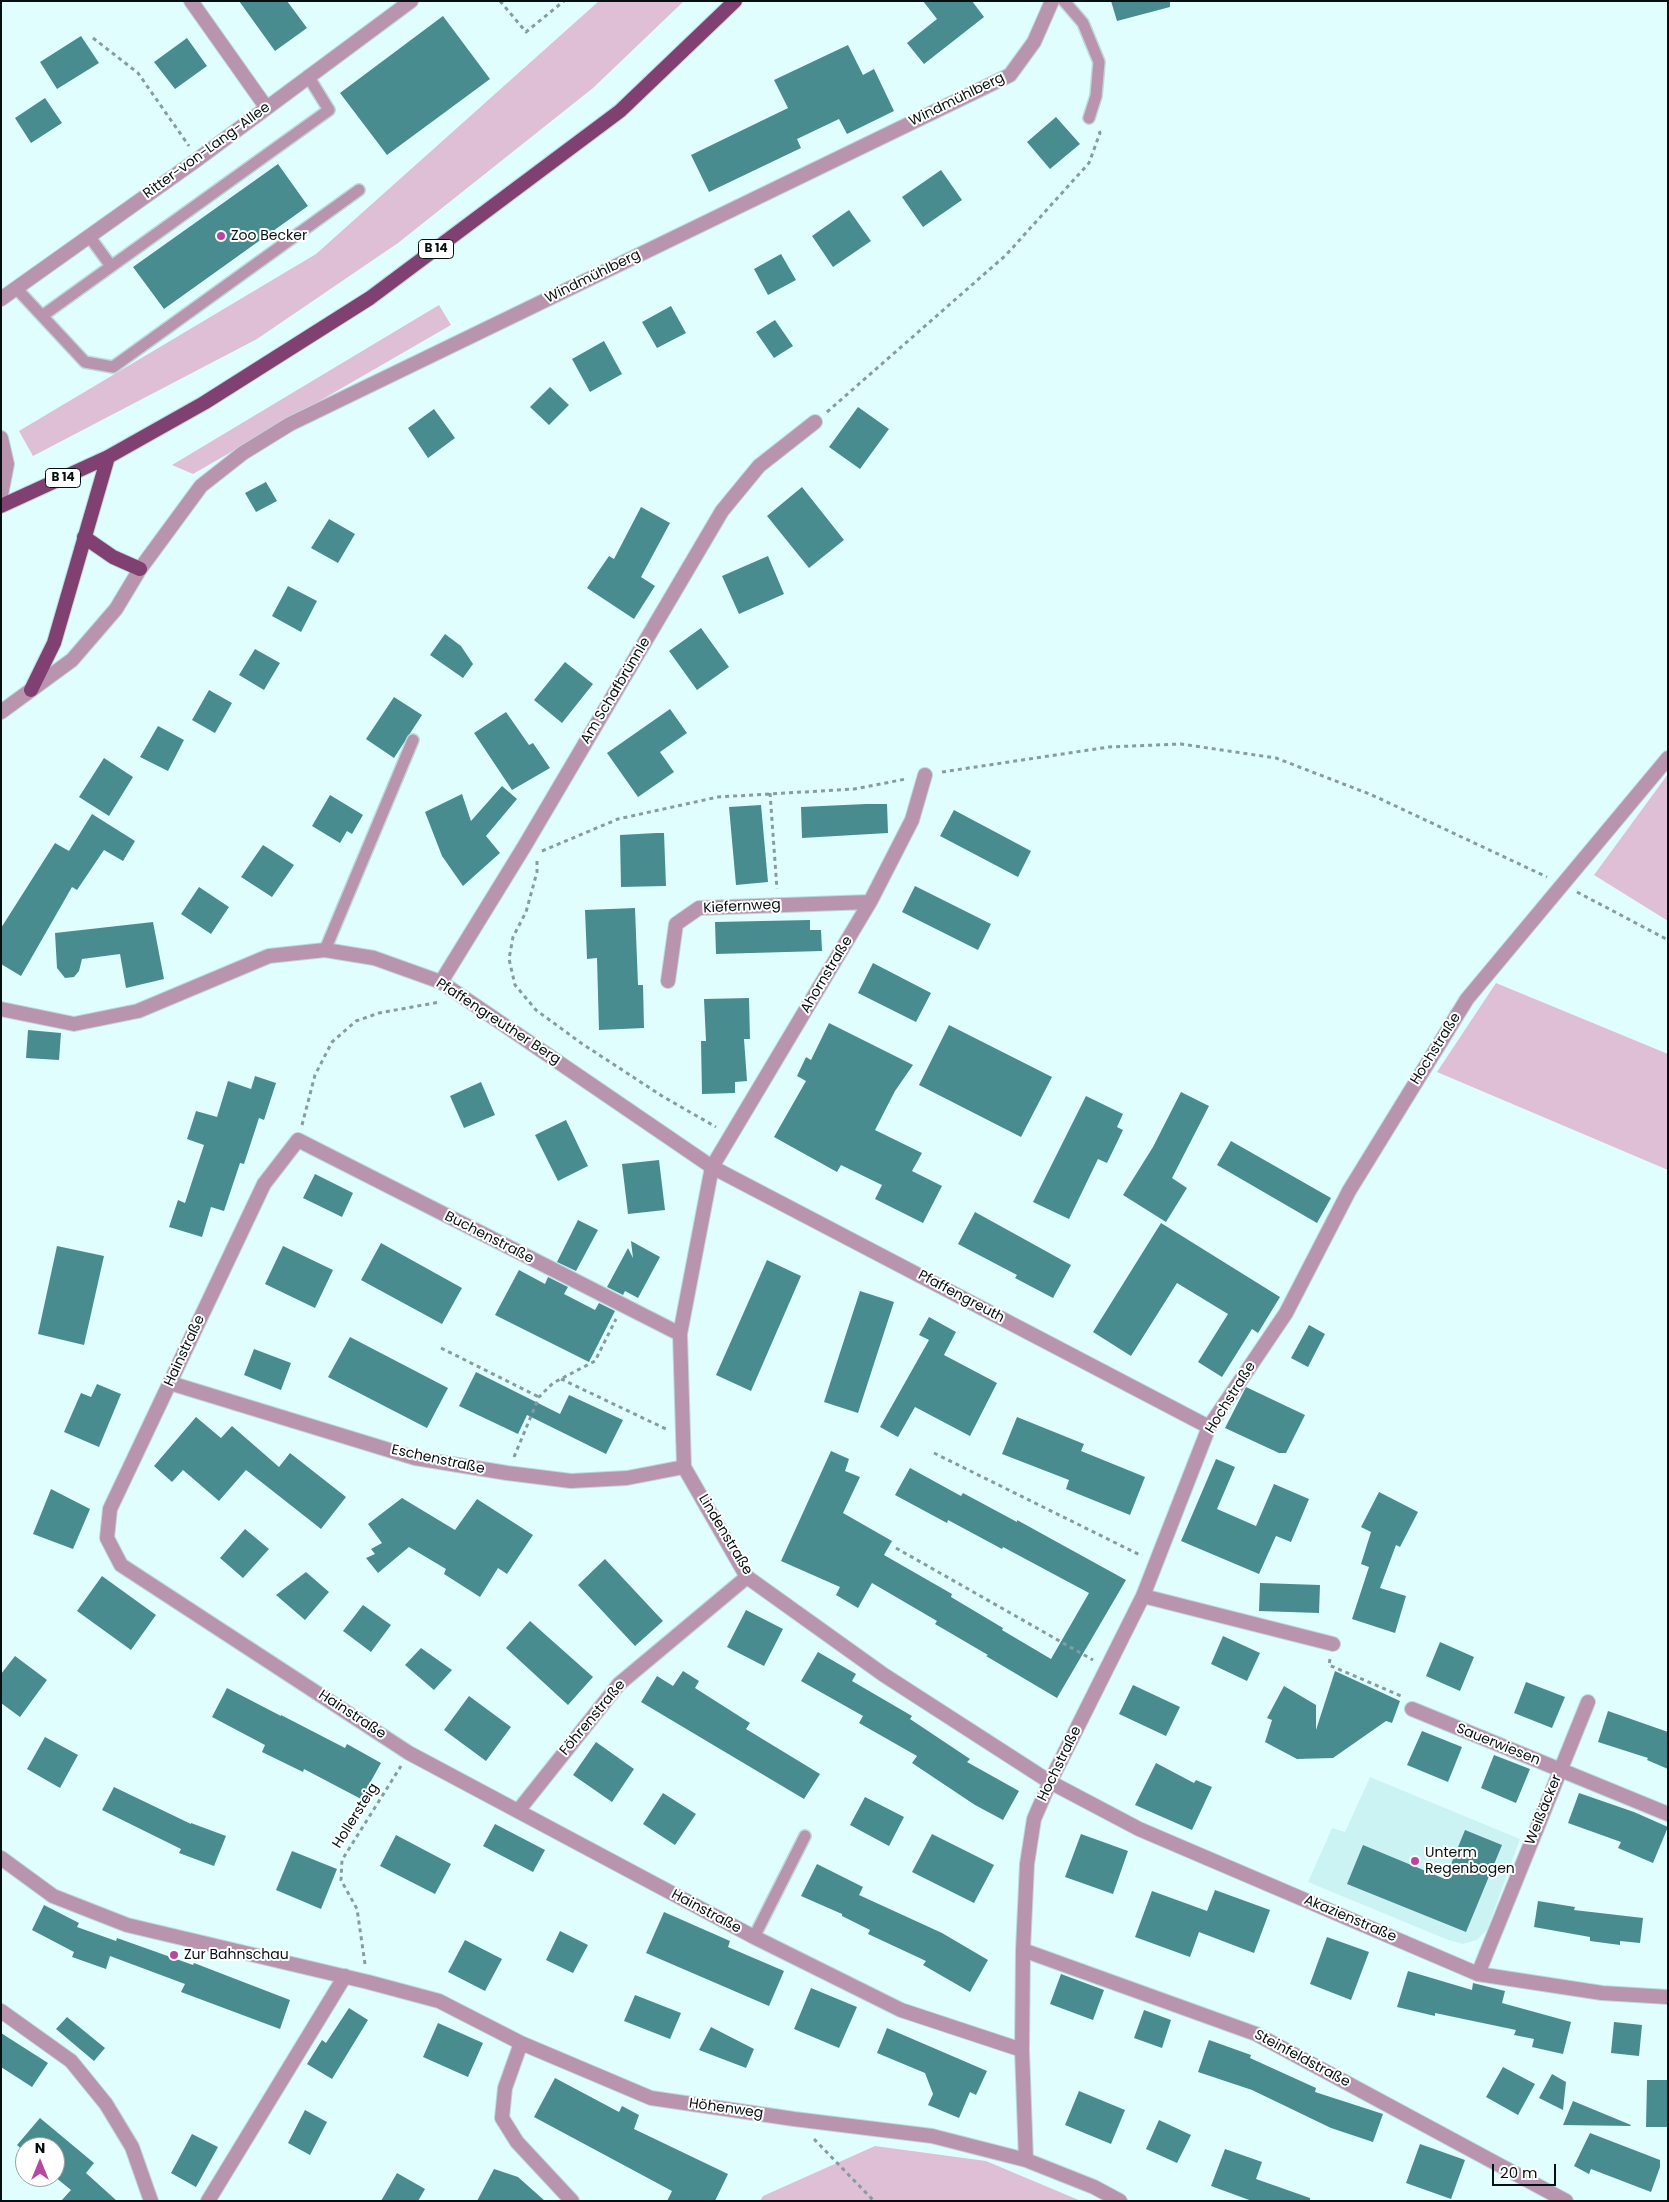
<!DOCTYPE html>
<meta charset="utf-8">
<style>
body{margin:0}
#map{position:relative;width:1669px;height:2202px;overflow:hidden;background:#e1feff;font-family:Poppins,sans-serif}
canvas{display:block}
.frame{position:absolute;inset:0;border:2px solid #061010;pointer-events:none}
.north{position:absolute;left:15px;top:2137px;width:50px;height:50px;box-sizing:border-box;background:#fff;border:1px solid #9b9f9f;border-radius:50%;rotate:0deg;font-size:14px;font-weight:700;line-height:20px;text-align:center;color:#061010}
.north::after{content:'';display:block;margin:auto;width:18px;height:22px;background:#b947a2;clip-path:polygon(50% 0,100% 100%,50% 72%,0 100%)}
.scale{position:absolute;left:1492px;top:2164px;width:64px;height:22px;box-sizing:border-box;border:2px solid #061010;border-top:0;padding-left:6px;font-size:15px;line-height:18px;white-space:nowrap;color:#061010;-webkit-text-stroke:4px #fff;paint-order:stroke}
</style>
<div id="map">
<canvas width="1669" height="2202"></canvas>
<div class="frame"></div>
<div class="north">N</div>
<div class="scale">20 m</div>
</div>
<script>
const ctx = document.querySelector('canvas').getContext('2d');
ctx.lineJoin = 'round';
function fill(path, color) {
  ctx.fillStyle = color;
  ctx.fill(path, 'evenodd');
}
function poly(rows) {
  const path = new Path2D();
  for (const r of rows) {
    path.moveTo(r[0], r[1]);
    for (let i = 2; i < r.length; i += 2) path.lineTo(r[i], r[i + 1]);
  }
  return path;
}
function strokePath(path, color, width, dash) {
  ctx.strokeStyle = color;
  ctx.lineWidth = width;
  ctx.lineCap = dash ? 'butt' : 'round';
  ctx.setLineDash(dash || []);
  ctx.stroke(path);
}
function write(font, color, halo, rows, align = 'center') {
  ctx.font = font + ' Poppins,sans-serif';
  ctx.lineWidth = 4;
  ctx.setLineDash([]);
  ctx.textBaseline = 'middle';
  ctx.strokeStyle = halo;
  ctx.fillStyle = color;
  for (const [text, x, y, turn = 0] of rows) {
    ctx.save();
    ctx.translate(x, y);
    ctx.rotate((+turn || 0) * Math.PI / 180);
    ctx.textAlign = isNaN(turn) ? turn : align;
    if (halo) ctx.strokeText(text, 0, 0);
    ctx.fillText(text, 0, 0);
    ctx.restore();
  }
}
const built = poly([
 [1370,1777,1520,1839,1487,1930,1477,1940,1463,1944,1448,1940,1308,1882,1332,1828,1345,1832]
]);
const green = poly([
 [599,1,684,1,593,88,398,243,257,339,33,456,19,431,316,254],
 [439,305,451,325,193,474,172,465],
 [1668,774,1668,921,1594,875],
 [1496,983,1668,1054,1668,1170,1437,1072],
 [875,2146,986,2161,1081,2201,760,2201,763,2196]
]);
const building = poly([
 [239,1,287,1,307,28,275,51],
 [923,1,972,1,984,17,924,64,907,43,937,19],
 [1111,1,1170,1,1170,7,1117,21],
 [443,16,490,79,387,155,340,93],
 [81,36,99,63,57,89,40,62],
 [187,38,207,66,175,89,154,62],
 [848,45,863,75,874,69,894,111,847,134,839,119,797,139,801,148,709,192,691,155,788,108,774,80],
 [45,98,62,123,31,143,15,118],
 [1056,117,1080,144,1050,169,1027,142],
 [278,164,308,206,164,309,133,267],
 [941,170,962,200,923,227,902,197],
 [849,210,871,241,833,267,812,236],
 [781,254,796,280,768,295,754,269],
 [671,306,686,333,657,348,642,322],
 [775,320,793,346,774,358,756,332],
 [604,341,622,374,590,392,572,359],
 [550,387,569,405,549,425,530,407],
 [858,407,889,429,860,469,829,447],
 [434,409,455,438,428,458,408,428],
 [266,482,277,501,256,512,245,493],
 [802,487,844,540,809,568,767,516],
 [641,507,670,523,641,577,655,586,634,619,587,588,609,556,614,559],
 [329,519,355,534,338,563,311,548],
 [768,556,784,594,739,614,722,576],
 [288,586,317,601,301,632,272,616],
 [701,628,729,667,697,690,669,651],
 [445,634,461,646,473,664,463,678,430,655],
 [255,649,280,663,264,690,239,675],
 [565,662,593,684,562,723,534,700],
 [209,690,232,703,215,733,192,720],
 [394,697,422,715,394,758,366,739],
 [670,709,687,733,660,752,674,772,638,797,607,753],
 [506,712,529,745,533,743,550,768,512,790,474,733],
 [158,726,184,740,168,771,140,757],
 [104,758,133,777,109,816,79,797],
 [502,786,517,799,486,836,500,853,463,886,442,856,425,812,462,794,471,821],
 [330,795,363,815,352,834,347,831,340,843,312,826],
 [866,804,887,804,888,833,802,838,801,807],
 [761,805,768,882,736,885,729,807],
 [954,810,1031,851,1018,877,940,836],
 [92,814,135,841,123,861,104,850,77,890,72,887,21,976,1,964,1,928,55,843,69,851],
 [656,833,664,833,666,886,621,887,620,835],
 [263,845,294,865,272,897,241,877],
 [915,886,991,924,978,950,902,912],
 [199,887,229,907,211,934,181,914],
 [635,908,638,985,643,985,644,1028,599,1030,597,958,587,959,585,910],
 [810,920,810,930,821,930,822,951,716,954,715,922],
 [153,922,164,979,126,988,120,954,82,959,79,971,74,977,65,978,57,968,55,933],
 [873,963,931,993,916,1022,858,993],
 [749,998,750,1039,744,1039,747,1081,735,1082,735,1093,702,1094,701,1041,706,1041,704,999],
 [829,1023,913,1065,895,1091,875,1130,922,1153,912,1171,942,1186,923,1223,875,1199,882,1185,841,1165,837,1172,774,1137,806,1081,797,1076,806,1057,811,1060],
 [949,1025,1052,1077,1021,1137,919,1085],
 [28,1030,61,1033,59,1060,26,1058],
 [255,1076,276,1083,264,1120,259,1118,244,1164,240,1163,224,1211,211,1207,202,1237,169,1227,178,1200,185,1203,204,1145,187,1139,196,1111,217,1117,228,1081,251,1089],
 [481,1082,495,1115,464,1128,450,1096],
 [1181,1092,1209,1106,1172,1178,1187,1188,1166,1222,1123,1195,1153,1147],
 [1086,1096,1123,1114,1117,1127,1123,1130,1107,1163,1098,1159,1069,1219,1033,1202],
 [566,1120,588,1166,558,1181,535,1135],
 [1231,1141,1331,1198,1317,1223,1217,1165],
 [659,1160,665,1210,628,1214,622,1164],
 [315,1174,353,1193,342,1217,303,1198],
 [975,1212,1071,1265,1053,1298,1015,1278,1017,1275,958,1244],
 [578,1220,598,1230,576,1271,557,1262],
 [1161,1223,1280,1297,1258,1333,1252,1329,1222,1377,1198,1362,1228,1314,1177,1283,1131,1356,1093,1332],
 [631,1241,660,1257,638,1298,625,1291,623,1295,607,1287,628,1248,633,1258],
 [381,1243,462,1288,442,1324,361,1280],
 [57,1246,104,1256,84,1345,38,1334],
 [283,1246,333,1270,315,1308,265,1284],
 [767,1260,801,1276,751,1391,716,1375],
 [519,1270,545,1284,548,1277,568,1287,564,1294,595,1310,599,1303,615,1311,589,1362,495,1315],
 [860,1291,894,1302,858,1413,824,1402],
 [929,1317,956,1332,944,1355,997,1383,970,1436,915,1407,898,1437,880,1427,929,1340,919,1335],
 [1309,1325,1325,1334,1308,1367,1291,1358],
 [350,1337,448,1388,427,1428,328,1377],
 [254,1349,291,1363,281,1390,244,1375],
 [476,1372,560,1414,569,1395,623,1420,606,1454,527,1415,518,1434,459,1406],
 [97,1384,121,1394,99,1447,64,1432,81,1393,91,1397],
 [1246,1387,1305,1415,1286,1453,1279,1453,1225,1428],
 [196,1417,221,1438,232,1426,279,1467,290,1453,346,1497,321,1529,246,1470,219,1501,183,1470,172,1482,154,1466],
 [1017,1417,1084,1444,1081,1451,1145,1477,1130,1515,1066,1489,1069,1480,1002,1454],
 [831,1451,849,1459,845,1471,860,1477,843,1513,892,1541,884,1555,952,1594,951,1597,1003,1628,1002,1630,1051,1659,1089,1593,1003,1547,1002,1549,948,1520,947,1523,895,1495,910,1468,961,1496,963,1493,1017,1522,1017,1520,1126,1580,1057,1698,986,1656,988,1655,935,1624,937,1621,872,1583,858,1608,836,1595,840,1587,781,1561],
 [1216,1459,1235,1467,1217,1509,1256,1526,1274,1484,1309,1499,1291,1542,1276,1536,1259,1574,1181,1541],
 [51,1489,90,1509,73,1549,33,1534],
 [1379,1492,1418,1512,1400,1547,1396,1545,1380,1588,1406,1596,1395,1633,1352,1619,1369,1567,1361,1564,1371,1532,1361,1527],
 [402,1498,455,1530,477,1499,533,1535,507,1574,498,1568,480,1597,444,1574,446,1569,409,1547,378,1573,366,1558,375,1554,371,1549,382,1543,368,1524],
 [245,1529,269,1549,243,1578,220,1558],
 [605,1559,663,1621,635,1646,578,1585],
 [306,1572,329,1592,305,1620,276,1595],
 [102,1576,156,1615,131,1650,77,1611],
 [1260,1583,1320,1585,1319,1613,1259,1611],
 [363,1605,391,1625,371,1652,343,1631],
 [746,1610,783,1629,764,1666,727,1647],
 [530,1621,593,1677,568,1705,506,1648],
 [1223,1636,1260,1653,1247,1681,1211,1664],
 [1440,1642,1474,1657,1460,1691,1426,1676],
 [421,1648,452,1670,434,1690,405,1665],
 [818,1652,856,1674,852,1681,912,1716,910,1719,970,1759,967,1762,1019,1791,1003,1820,975,1805,912,1763,917,1756,859,1723,863,1716,801,1681],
 [15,1656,47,1680,20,1717,1,1703,1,1674],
 [683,1671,699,1681,695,1688,750,1723,746,1729,820,1774,804,1799,641,1702,657,1676,673,1686],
 [1335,1671,1400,1701,1392,1723,1386,1721,1333,1758,1297,1759,1265,1742,1272,1720,1267,1718,1284,1686,1316,1705,1316,1730],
 [1526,1682,1565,1697,1552,1728,1514,1713],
 [1133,1685,1180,1707,1166,1736,1119,1714],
 [227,1688,281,1716,281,1715,345,1748,347,1744,381,1763,361,1799,304,1769,303,1772,262,1752,265,1745,212,1717],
 [469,1696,511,1727,486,1761,444,1730],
 [1608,1711,1668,1732,1668,1769,1647,1760,1648,1758,1598,1742],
 [1422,1731,1462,1747,1448,1782,1407,1765],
 [45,1737,78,1755,60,1788,27,1769],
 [596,1742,634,1769,612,1802,573,1775],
 [1494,1755,1530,1769,1516,1803,1481,1788],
 [1156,1763,1194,1783,1196,1780,1212,1787,1192,1830,1135,1805],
 [114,1787,191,1824,191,1823,226,1836,214,1866,179,1853,181,1849,102,1810],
 [663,1793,696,1814,675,1845,643,1824],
 [1579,1793,1634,1812,1668,1827,1653,1863,1618,1848,1621,1842,1568,1823],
 [865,1797,904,1817,889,1846,850,1825],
 [495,1824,545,1850,533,1872,483,1846],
 [1465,1830,1502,1845,1466,1932,1347,1884,1363,1845,1445,1879],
 [932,1834,994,1865,974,1903,912,1872],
 [1081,1834,1128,1851,1113,1894,1065,1877],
 [396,1835,451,1864,435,1894,380,1866],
 [292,1851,337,1869,321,1909,276,1890],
 [817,1864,863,1887,859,1895,942,1933,988,1960,970,1992,923,1965,926,1961,868,1934,870,1930,842,1916,842,1914,801,1896],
 [1215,1890,1270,1910,1254,1953,1199,1932,1190,1957,1135,1937,1152,1891,1207,1911],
 [1538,1901,1575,1907,1574,1910,1643,1918,1640,1943,1620,1941,1620,1945,1590,1941,1590,1937,1534,1927],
 [44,1905,79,1923,77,1927,116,1941,117,1938,193,1965,194,1963,290,2000,280,2029,181,1992,185,1984,110,1956,106,1969,72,1957,74,1952,32,1930],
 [664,1912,730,1941,728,1947,784,1971,769,2006,646,1953],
 [560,1931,588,1945,573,1973,546,1960],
 [1327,1937,1369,1952,1351,2000,1310,1984],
 [465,1940,502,1959,485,1991,448,1972],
 [1408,1971,1472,1990,1473,1983,1505,1991,1502,2003,1571,2022,1563,2054,1532,2047,1534,2039,1514,2035,1516,2030,1435,2013,1435,2016,1397,2007],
 [1061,1974,1104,1990,1093,2020,1050,2004],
 [811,1988,857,2007,839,2048,794,2029],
 [635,1995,681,2013,670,2039,624,2021],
 [349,2008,368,2020,332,2079,307,2064,322,2040,326,2043],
 [1144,2010,1171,2020,1162,2048,1134,2038],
 [67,2017,105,2048,94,2061,56,2029],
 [1614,2022,1642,2025,1639,2056,1611,2053],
 [438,2023,483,2043,468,2077,423,2057],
 [711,2027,754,2049,746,2068,699,2050],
 [887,2028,987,2071,976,2095,970,2092,959,2118,928,2105,933,2094,925,2073,877,2053],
 [1,2033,48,2063,32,2087,1,2067],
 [1209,2040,1251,2055,1250,2058,1316,2088,1315,2092,1383,2114,1373,2142,1331,2128,1252,2090,1198,2072],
 [1503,2067,1535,2084,1518,2115,1486,2097],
 [1552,2074,1566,2082,1563,2110,1539,2098],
 [555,2078,619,2112,622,2106,639,2115,634,2129,728,2174,715,2201,667,2201,672,2191,534,2117],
 [1647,2080,1668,2080,1668,2127,1646,2127],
 [1079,2091,1125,2110,1111,2144,1065,2125],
 [1573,2101,1631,2125,1630,2126,1563,2125],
 [305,2110,327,2122,310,2155,288,2143],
 [40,2118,94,2163,86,2173,117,2201,61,2201,71,2190,55,2177,55,2147,25,2147,25,2152,17,2145],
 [1159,2120,1191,2135,1177,2163,1146,2149],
 [1590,2133,1660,2160,1660,2167,1651,2192,1591,2169,1589,2174,1574,2166],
 [192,2134,218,2147,196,2187,171,2173],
 [1420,2144,1465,2160,1451,2199,1406,2183],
 [1225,2149,1262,2162,1256,2179,1310,2198,1310,2201,1252,2201,1211,2186],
 [494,2169,518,2177,545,2201,477,2201],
 [397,2173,425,2189,418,2201,381,2201]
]);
const path = poly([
 [500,1,526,32,564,1],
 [93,38,138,73,189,146],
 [827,412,1006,255,1089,163,1100,133,1098,129],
 [942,772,1109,747,1181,744,1276,758,1372,795,1547,877],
 [770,793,777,889],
 [542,851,618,819,718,797,854,789,906,779],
 [537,861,537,872,526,912,513,937,509,959,515,985,536,1010,581,1043,662,1096,716,1127],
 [1577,892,1668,940],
 [302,1125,315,1075,332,1042,356,1021,379,1013,440,1002],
 [441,1348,539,1397],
 [561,1379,666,1429],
 [934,1453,1142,1556],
 [514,1457,539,1397,553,1383,595,1361,616,1319],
 [896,1548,1093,1660],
 [1330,1659,1329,1665,1401,1696],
 [365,1964,357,1909,341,1880,342,1860,401,1766],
 [814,2139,874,2201]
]);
const service = poly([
 [1064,1,1083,23,1099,62,1096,96,1089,118],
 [89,236,111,266],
 [16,288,85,362,113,367,359,190],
 [42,316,329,110,308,76],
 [325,950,413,740],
 [754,1937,805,1836]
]);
const minor = poly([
 [191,1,266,107],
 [1,299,198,159,411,1],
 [1,438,7,464,1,495],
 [1,712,72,660,116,609,140,569,201,486,243,453,290,424,1010,75,1034,42,1052,1],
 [925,775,912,820,870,902,712,1167,680,1334,684,1467,747,1577,884,1675,1050,1782,1139,1829,1478,1974,1602,1993,1668,1997],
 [668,981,676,924,699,908,870,902],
 [441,982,524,847,722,511,759,466,815,422],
 [1,1009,74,1024,138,1011,269,956,325,950,374,958,441,982,712,1167,1209,1427],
 [680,1334,298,1140,264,1184,110,1509,107,1538,121,1565,409,1753,754,1937,901,2010,1022,2050],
 [170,1383,415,1458,507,1473,571,1481,627,1478,684,1467],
 [1143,1596,1333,1644],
 [1412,1709,1668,1814],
 [518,1811,619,1684,747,1577],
 [1,1858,53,1896,127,1925,368,1982,439,2001,521,2043,651,2098,794,2119,932,2136,1026,2160,1094,2187,1120,2201],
 [1023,1950,1256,2034,1566,2201],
 [1478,1974,1588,1702],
 [1,2011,71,2061,106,2104,132,2147,151,2201],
 [521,2043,505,2088,502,2118,517,2142,572,2201],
 [1026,2160,1022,2050,1023,1950,1027,1864,1034,1819,1050,1782,1143,1596,1209,1427,1286,1313,1349,1191,1467,999,1668,758],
 [208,2201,345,1976]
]);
const primary = poly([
 [1,506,108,457,204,403,370,298,620,111,735,1],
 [84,537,113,557,140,569],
 [31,690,54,643,108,457]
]);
const markers = [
 [221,236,5,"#b947a2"],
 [1415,1861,5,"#b947a2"],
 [174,1955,5,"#b947a2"]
];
const shields = [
 [436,249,35],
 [63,478,35]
];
const shieldNames = [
 ["B 14",436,249],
 ["B 14",63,478]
];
const streetNames = [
 ["Windmühlberg",957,100,-26],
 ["Ritter-von-Lang-Allee",207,151,-36],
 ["Windmühlberg",593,277,-26],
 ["Am Schafbrünnle",616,691,-59],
 ["Kiefernweg",742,907,-3],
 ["Ahornstraße",827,975,-59],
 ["Pfaffengreuther Berg",498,1022,33],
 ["Hochstraße",1436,1049,-58],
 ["Buchenstraße",489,1238,27],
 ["Pfaffengreuth",961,1297,28],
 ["Hainstraße",185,1351,-65],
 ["Hochstraße",1231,1398,-58],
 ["Eschenstraße",438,1460,12],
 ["Lindenstraße",725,1535,59],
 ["Hainstraße",352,1715,33],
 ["Föhrenstraße",593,1718,-50],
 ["Sauerwiesen",1498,1745,22],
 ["Hochstraße",1060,1764,-64],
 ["Weißäcker",1544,1810,-68],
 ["Hollersteig",356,1816,-58],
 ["Hainstraße",706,1912,28],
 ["Akazienstraße",1350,1919,23],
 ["Steinfeldstraße",1302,2059,28],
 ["Höhenweg",726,2109,8]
];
const poiNames = [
 ["Zoo Becker",231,236],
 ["Unterm",1425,1853],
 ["Regenbogen",1425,1869],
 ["Zur Bahnschau",184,1955]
];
fill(built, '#ccf3f4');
fill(green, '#debfd5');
fill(building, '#488c8f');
strokePath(service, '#bed8d9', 14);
strokePath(minor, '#bed8d9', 16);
strokePath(primary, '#bed8d9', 16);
strokePath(path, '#879c9d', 3, [4, 4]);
strokePath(service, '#b994af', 11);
strokePath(minor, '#b994af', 14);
strokePath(primary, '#804072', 14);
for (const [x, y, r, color] of markers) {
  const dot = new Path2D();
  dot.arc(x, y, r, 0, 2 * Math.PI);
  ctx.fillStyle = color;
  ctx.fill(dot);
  strokePath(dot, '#fff', 2);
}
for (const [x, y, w] of shields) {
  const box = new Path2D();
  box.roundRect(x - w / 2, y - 9.5, w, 19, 4);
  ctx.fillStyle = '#fff';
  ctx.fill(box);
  strokePath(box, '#061010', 1);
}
write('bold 12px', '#061010', null, shieldNames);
write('14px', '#061010', '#fff', streetNames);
write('14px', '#061010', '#fff', poiNames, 'left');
</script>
